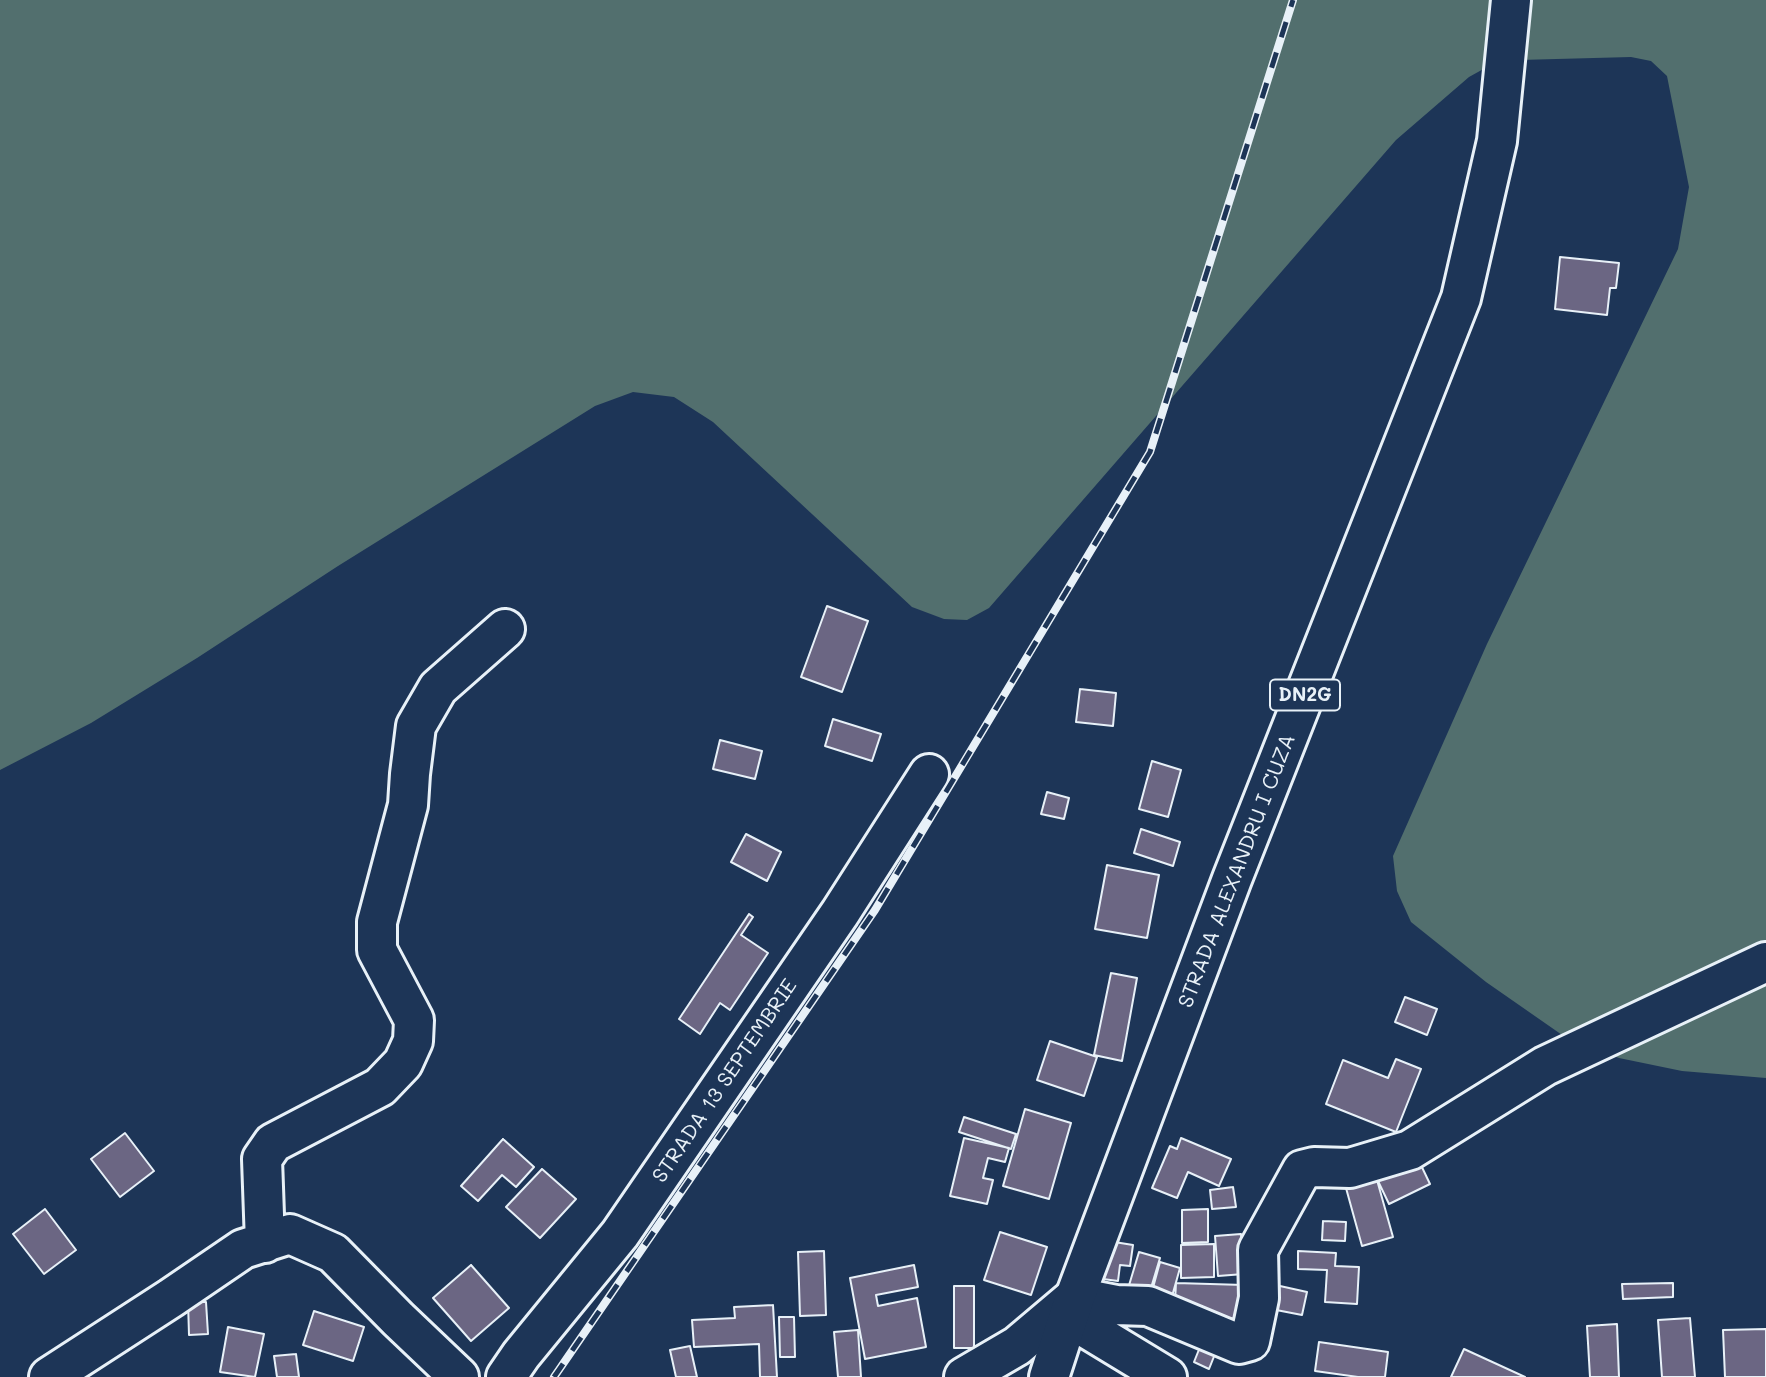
<!DOCTYPE html>
<style>
body{margin:0}
canvas{display:block;background:#1d3557}
</style>
<canvas width="1766" height="1377"></canvas>
<script>
const ctx = document.querySelector('canvas').getContext('2d');
ctx.lineJoin = 'round';
function fill(path, color) {
  ctx.fillStyle = color;
  ctx.fill(path, 'evenodd');
}
function poly(rows) {
  const path = new Path2D();
  for (const r of rows) {
    path.moveTo(r[0], r[1]);
    for (let i = 2; i < r.length; i += 2) path.lineTo(r[i], r[i + 1]);
  }
  return path;
}
function strokePath(path, color, width, dash) {
  ctx.strokeStyle = color;
  ctx.lineWidth = width;
  ctx.lineCap = dash ? 'butt' : 'round';
  ctx.setLineDash(dash || []);
  ctx.stroke(path);
}
function write(font, color, halo, rows, align = 'center') {
  ctx.font = font + ' Mali,sans-serif';
  ctx.lineWidth = 6;
  ctx.setLineDash([]);
  ctx.textBaseline = 'middle';
  ctx.strokeStyle = halo;
  ctx.fillStyle = color;
  for (const [text, x, y, turn = 0] of rows) {
    ctx.save();
    ctx.translate(x, y);
    ctx.rotate((+turn || 0) * Math.PI / 180);
    ctx.textAlign = isNaN(turn) ? turn : align;
    if (halo) ctx.strokeText(text, 0, 0);
    ctx.fillText(text, 0, 0);
    ctx.restore();
  }
}
const green = poly([
 [0,0,1766,0,1766,1078,1682,1071,1619,1058,1565,1037,1486,982,1411,922,1397,891,1393,856,1487,644,1678,249,1689,187,1667,76,1651,61,1631,57,1519,60,1487,67,1469,77,1396,140,989,608,967,620,944,619,912,607,713,422,674,397,633,392,595,406,338,566,197,658,91,723,0,770]
]);
const building = poly([
 [1560,257,1619,263,1616,288,1610,288,1607,315,1555,309,1560,257],
 [827,606,868,621,842,692,801,677,827,606],
 [1080,689,1116,693,1113,726,1076,722,1080,689],
 [833,719,881,734,872,761,825,746,833,719],
 [720,740,762,751,755,779,713,769,720,740],
 [1152,761,1181,770,1168,817,1139,809,1152,761],
 [1047,792,1069,798,1064,819,1041,814,1047,792],
 [1141,829,1180,842,1173,866,1134,853,1141,829],
 [746,834,781,852,767,881,731,862,746,834],
 [1107,865,1159,875,1147,938,1095,929,1107,865],
 [749,914,753,917,741,935,768,953,730,1010,720,1003,700,1034,679,1019,749,914],
 [1111,973,1137,978,1122,1061,1094,1055,1111,973],
 [1405,997,1437,1009,1427,1035,1395,1022,1405,997],
 [1050,1041,1097,1057,1084,1096,1037,1080,1050,1041],
 [1396,1059,1421,1069,1396,1132,1326,1104,1343,1060,1388,1078,1396,1059],
 [1025,1109,1071,1123,1049,1199,1003,1186,1025,1109],
 [964,1117,1016,1134,1011,1149,959,1132,964,1117],
 [125,1133,154,1171,120,1197,91,1159,125,1133],
 [964,1138,1009,1148,1005,1162,988,1158,983,1178,993,1180,987,1204,950,1196,964,1138],
 [1181,1138,1231,1159,1219,1186,1188,1172,1177,1198,1152,1188,1170,1146,1177,1149,1181,1138],
 [503,1139,534,1167,516,1187,502,1175,478,1201,461,1186,503,1139],
 [1419,1161,1430,1184,1389,1204,1378,1181,1419,1161],
 [542,1169,576,1199,540,1238,506,1207,542,1169],
 [1377,1180,1393,1237,1362,1246,1346,1188,1377,1180],
 [1233,1187,1236,1207,1212,1209,1210,1190,1233,1187],
 [45,1209,76,1250,44,1274,13,1234,45,1209],
 [1208,1209,1208,1242,1182,1243,1182,1210,1208,1209],
 [1323,1221,1346,1222,1345,1241,1322,1240,1323,1221],
 [1000,1232,1047,1247,1031,1295,984,1280,1000,1232],
 [1241,1234,1244,1274,1218,1276,1215,1236,1241,1234],
 [1108,1241,1133,1245,1130,1266,1120,1265,1118,1281,1103,1279,1108,1241],
 [1214,1244,1214,1277,1181,1278,1181,1245,1214,1244],
 [824,1251,826,1315,800,1316,798,1252,824,1251],
 [1298,1251,1336,1253,1335,1266,1359,1267,1357,1304,1325,1302,1327,1270,1298,1269,1298,1251],
 [1139,1252,1160,1258,1148,1298,1127,1292,1139,1252],
 [1160,1262,1180,1268,1171,1300,1151,1295,1160,1262],
 [471,1265,509,1308,471,1341,433,1298,471,1265],
 [914,1265,918,1287,876,1295,878,1306,917,1298,926,1347,865,1359,850,1278,914,1265],
 [1176,1283,1244,1285,1243,1319,1189,1317,1190,1302,1175,1302,1176,1283],
 [1673,1283,1673,1297,1623,1299,1622,1284,1673,1283],
 [1271,1284,1307,1292,1302,1315,1266,1308,1271,1284],
 [954,1286,974,1286,974,1348,954,1348,954,1286],
 [188,1302,206,1302,208,1334,189,1335,188,1302],
 [773,1305,777,1377,760,1377,759,1344,694,1347,692,1320,735,1318,734,1307,773,1305],
 [314,1311,364,1327,353,1361,303,1345,314,1311],
 [779,1317,794,1317,795,1357,780,1357,779,1317],
 [1690,1318,1695,1377,1662,1377,1658,1320,1690,1318],
 [1617,1324,1619,1377,1590,1377,1587,1326,1617,1324],
 [228,1327,264,1334,255,1377,220,1372,228,1327],
 [1766,1329,1766,1377,1725,1377,1723,1330,1766,1329],
 [858,1330,861,1377,838,1377,834,1332,858,1330],
 [1206,1332,1221,1339,1209,1369,1194,1362,1206,1332],
 [1319,1342,1388,1352,1385,1377,1358,1377,1315,1371,1319,1342],
 [690,1346,697,1377,676,1377,670,1350,690,1346],
 [1464,1349,1525,1377,1451,1377,1464,1349],
 [296,1354,299,1377,277,1377,274,1356,296,1354]
]);
const minor = poly([
 [265,1243,262,1159,273,1143,380,1087,403,1063,413,1041,414,1020,377,950,377,922,408,805,410,774,416,726,438,688,505,629],
 [1068,1317,1167,1377],
 [49,1377,171,1298,243,1249,290,1234,333,1253,398,1319,459,1377],
 [506,1377,521,1355,620,1234,840,913,929,774],
 [964,1377,1017,1346,1075,1297,1116,1305,1148,1306,1239,1344,1250,1341,1259,1298,1258,1250,1302,1170,1314,1167,1350,1168,1410,1150,1545,1066,1766,962]
]);
const major = poly([
 [1049,1377,1075,1297,1232,879,1461,298,1497,141,1511,0]
]);
const rail = poly([
 [554,1377,875,910,1150,452,1293,0]
]);
const shields = [
 [1305,695,70]
];
const shieldNames = [
 ["DN2G",1305,695]
];
const streetNames = [
 ["STRADA ALEXANDRU I CUZA",1237,871,-69],
 ["STRADA 13 SEPTEMBRIE",725,1081,-56]
];
fill(green, '#526f6e');
fill(building, '#6b6683');
strokePath(building, '#e8f1f8', 2);
strokePath(minor, '#e8f1f8', 44);
strokePath(major, '#e8f1f8', 44);
strokePath(minor, '#1d3557', 38);
strokePath(major, '#1d3557', 38);
strokePath(rail, '#e8f1f8', 8);
strokePath(rail, '#1d3557', 5, [16]);
for (const [x, y, w] of shields) {
  const box = new Path2D();
  box.roundRect(x - w / 2, y - 15.5, w, 31, 5);
  ctx.fillStyle = '#1d3557';
  ctx.fill(box);
  strokePath(box, '#e8f1f8', 2);
}
write('bold 19px', '#e8f1f8', null, shieldNames);
write('21px', '#e8f1f8', '#1d3557', streetNames);
</script>
